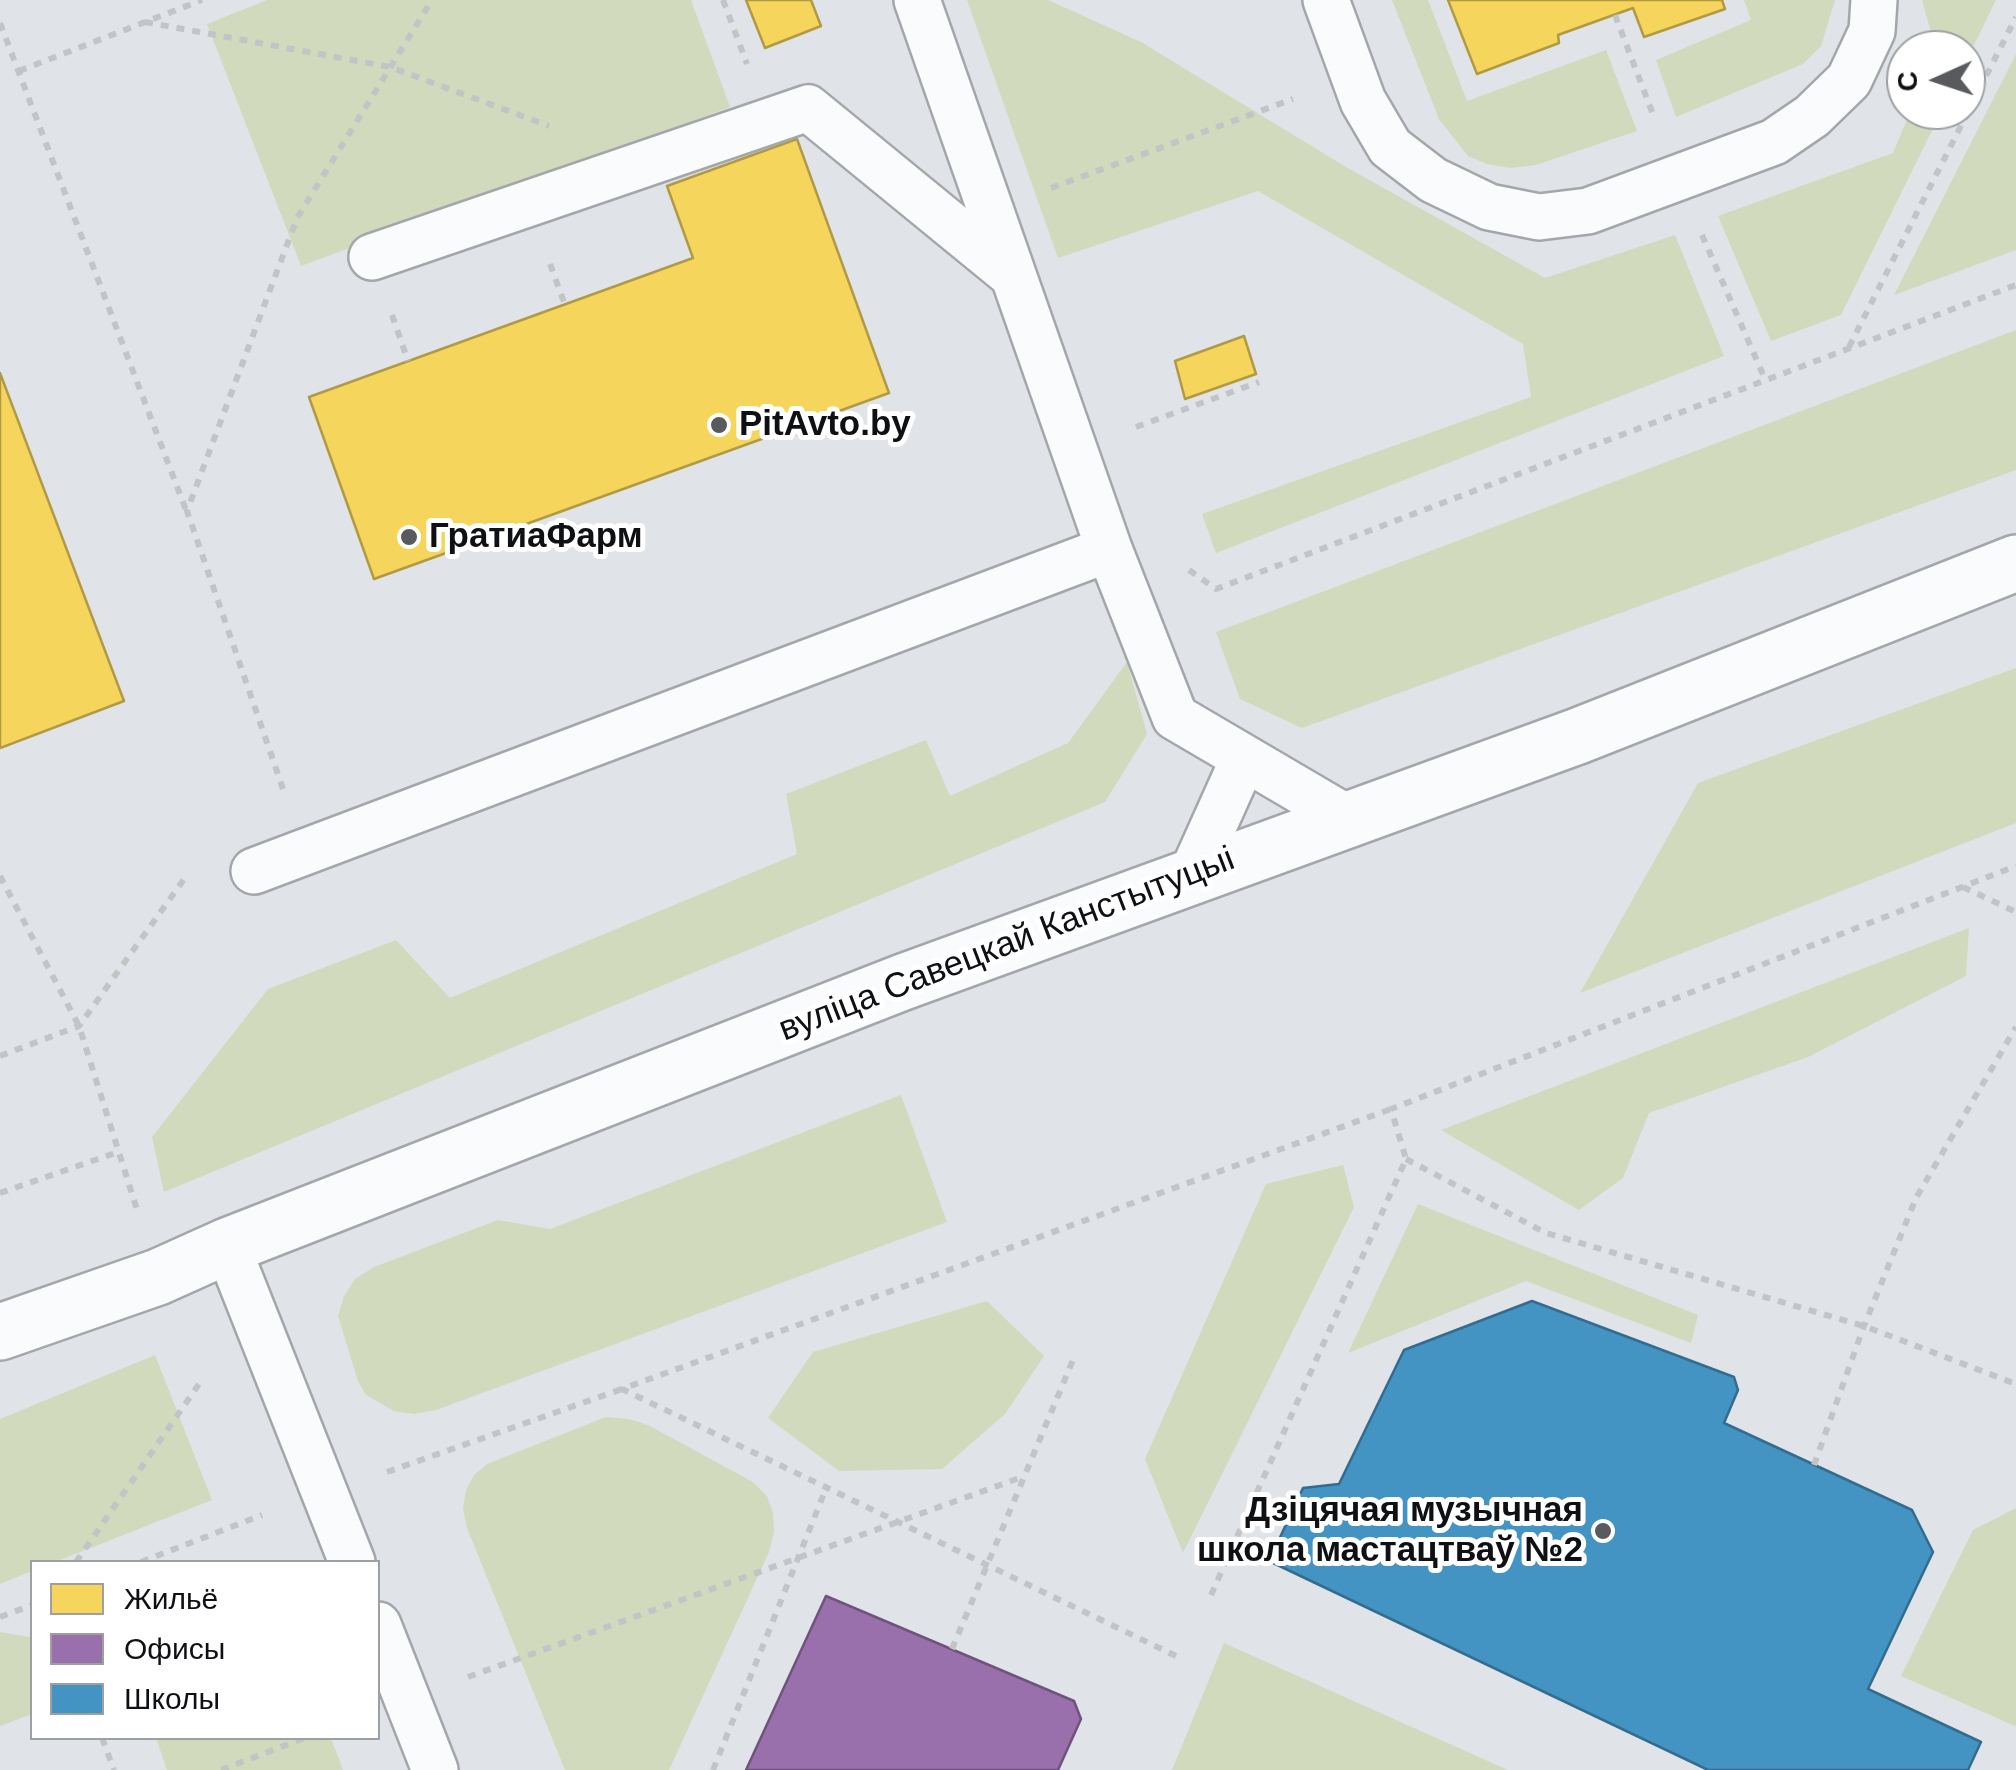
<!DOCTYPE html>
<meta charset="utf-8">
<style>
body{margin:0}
#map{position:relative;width:2016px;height:1770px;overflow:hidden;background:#e0e3e8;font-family:Arial,sans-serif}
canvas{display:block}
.legend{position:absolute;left:30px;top:1560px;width:350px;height:180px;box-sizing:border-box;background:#fff;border:2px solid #9f9fa1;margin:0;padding:12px 18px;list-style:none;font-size:30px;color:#0e1013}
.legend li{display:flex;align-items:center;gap:20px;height:50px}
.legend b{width:50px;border:2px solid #9f9fa1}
.north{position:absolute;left:1886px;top:30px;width:100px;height:100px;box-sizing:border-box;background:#fff;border:2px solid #9f9fa1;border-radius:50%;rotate:267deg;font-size:28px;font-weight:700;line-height:40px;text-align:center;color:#0e1013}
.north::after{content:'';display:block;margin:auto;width:35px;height:45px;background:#585a5e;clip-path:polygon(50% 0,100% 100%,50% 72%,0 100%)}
</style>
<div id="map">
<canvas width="2016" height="1770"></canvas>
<ul class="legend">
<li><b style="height:28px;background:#f6d55c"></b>Жильё</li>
<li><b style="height:28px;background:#9970ab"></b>Офисы</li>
<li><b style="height:28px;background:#4393c3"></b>Школы</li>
</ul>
<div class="north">С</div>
</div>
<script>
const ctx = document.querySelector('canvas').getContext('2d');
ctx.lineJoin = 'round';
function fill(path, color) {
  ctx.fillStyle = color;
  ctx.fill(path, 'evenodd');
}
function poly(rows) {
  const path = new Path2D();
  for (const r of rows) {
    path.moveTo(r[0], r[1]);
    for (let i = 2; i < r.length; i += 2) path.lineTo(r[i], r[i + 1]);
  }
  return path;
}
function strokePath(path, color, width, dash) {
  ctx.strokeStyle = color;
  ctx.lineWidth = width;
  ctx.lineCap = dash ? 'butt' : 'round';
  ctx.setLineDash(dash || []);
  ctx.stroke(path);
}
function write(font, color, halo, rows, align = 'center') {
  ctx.font = font + ' Arial,sans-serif';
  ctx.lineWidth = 10;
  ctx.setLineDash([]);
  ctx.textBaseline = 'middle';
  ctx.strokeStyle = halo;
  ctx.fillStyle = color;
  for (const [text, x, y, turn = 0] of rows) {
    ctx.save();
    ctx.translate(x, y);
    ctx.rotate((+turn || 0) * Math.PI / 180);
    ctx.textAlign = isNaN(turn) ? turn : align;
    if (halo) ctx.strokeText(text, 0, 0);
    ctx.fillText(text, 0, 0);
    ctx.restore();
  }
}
const green = poly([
 [267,0,691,0,730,107,301,266,207,24],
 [967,0,1048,0,1141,42,1346,167,1545,278,1675,235,1724,356,1216,553,1202,514,1531,397,1523,344,1258,191,1058,258],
 [1392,0,1428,0,1467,101,1606,50,1637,131,1536,165,1510,168,1487,164,1468,156,1439,119],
 [1744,0,1835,0,1821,46,1803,64,1676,117,1656,60,1751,20],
 [1922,0,1996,0,1966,61,1966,50,1936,50],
 [2016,54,2016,250,1894,295],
 [1911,110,1942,110,1841,315,1771,341,1718,216,1893,153],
 [2016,330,2016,470,1302,728,1240,699,1216,632],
 [1127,662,1147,734,1105,802,164,1192,152,1137,268,989,396,940,450,998,797,854,786,794,926,740,950,796,1068,743],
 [2016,668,2016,823,1580,993,1698,783],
 [1969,928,1966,976,1808,1057,1649,1113,1623,1178,1579,1210,1441,1130],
 [901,1095,947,1222,436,1410,414,1414,394,1411,366,1395,358,1381,338,1316,344,1296,355,1279,374,1267,498,1220,550,1229],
 [1343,1165,1354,1207,1183,1553,1145,1459,1266,1184],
 [1418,1204,1698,1315,1691,1343,1526,1281,1348,1353],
 [987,1301,1044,1356,1005,1414,942,1469,839,1471,768,1418,813,1352],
 [155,1355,212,1500,55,1562,32,1562,32,1571,0,1584,0,1419],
 [606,1417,630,1419,650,1426,753,1482,767,1496,773,1513,774,1532,769,1552,669,1770,565,1770,467,1528,463,1509,466,1490,474,1475,487,1464],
 [2016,1508,2016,1725,2015,1726,1901,1676,1973,1530],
 [0,1632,29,1637,32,1641,32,1714,0,1726],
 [1224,1643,1508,1770,1172,1770],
 [156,1738,331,1738,343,1770,167,1770]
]);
const homes = poly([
 [746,0,811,0,821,26,765,48,746,0],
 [1448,0,1722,0,1725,9,1644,37,1633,8,1558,35,1559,43,1477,74,1448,0],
 [797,139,889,393,374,579,309,397,693,258,667,186,797,139],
 [1244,336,1256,374,1185,399,1175,361,1244,336],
 [0,373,124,701,0,748,0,373]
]);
const offices = poly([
 [826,1596,1074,1701,1081,1719,1058,1770,746,1770,826,1596]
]);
const schools = poly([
 [1532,1301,1734,1377,1738,1390,1724,1423,1912,1510,1933,1552,1868,1689,1981,1742,1968,1770,1708,1770,1269,1561,1303,1488,1339,1484,1404,1350,1532,1301]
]);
const path = poly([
 [723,0,747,64],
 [1615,15,1654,117],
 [145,22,390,67,549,126],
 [0,23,186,510],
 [19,71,202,0],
 [1051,188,1293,99],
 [1702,235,1765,379],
 [550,264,565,305],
 [392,315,408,361],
 [1849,347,2016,17],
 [1136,427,1259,382],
 [1189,570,1216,589,2016,285],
 [283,789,187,511,297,218,432,0],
 [0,876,79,1026,138,1213],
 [1963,887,2016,912],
 [0,1056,79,1026,187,875],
 [1406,1159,1546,1233,1864,1326,2016,1384],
 [0,1193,121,1151],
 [1814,1465,1864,1326,1916,1198,2016,1027],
 [387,1472,622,1389],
 [76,1562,199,1384],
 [141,1562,262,1515],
 [1211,1595,1406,1159,1391,1109,2016,866],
 [0,1617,32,1605],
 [952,1649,1073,1360],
 [1176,1656,622,1389,1391,1109],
 [468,1677,1025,1476],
 [102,1738,114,1770],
 [221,1770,304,1738],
 [713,1770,827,1486]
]);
const lane = poly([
 [917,0,1109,549,1175,717,1347,818],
 [1326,0,1363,101,1390,147,1433,180,1489,207,1539,217,1588,211,1774,142,1812,116,1849,80,1872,31,1874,0],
 [372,257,808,108,1011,274],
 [254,871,1109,549],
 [1191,876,1244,758],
 [227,1246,352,1562],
 [378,1625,435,1770]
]);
const secondary = poly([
 [0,1332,158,1277,227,1246,903,982,1578,736,2016,563]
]);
const markers = [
 [719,425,10,"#585a5e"],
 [409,537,10,"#585a5e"],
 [1603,1531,10,"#585a5e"]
];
const poiNames = [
 ["PitAvto.by",739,425],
 ["ГратиаФарм",429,537],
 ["Дзіцячая музычная",1583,1511,"right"],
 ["школа мастацтваў №2",1583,1551,"right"]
];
const streetNames = [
 ["вуліца Савецкай Канстытуцыі",1007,945,-21]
];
fill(green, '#d2dabd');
fill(homes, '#f6d55c');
strokePath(homes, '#b09a46', 2.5);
fill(offices, '#9970ab');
strokePath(offices, '#6f537d', 2.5);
fill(schools, '#4393c3');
strokePath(schools, '#336c8e', 2.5);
strokePath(lane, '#a4a6a9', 50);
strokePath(secondary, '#a4a6a9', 60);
strokePath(path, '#c2c4c6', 6, [8, 8]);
strokePath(lane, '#fafbfc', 45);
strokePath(secondary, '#fafbfc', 55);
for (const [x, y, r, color] of markers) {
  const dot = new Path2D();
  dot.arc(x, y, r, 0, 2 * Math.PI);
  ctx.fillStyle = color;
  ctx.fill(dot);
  strokePath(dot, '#fff', 4);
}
write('bold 35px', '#0e1013', '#fff', poiNames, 'left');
write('35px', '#0e1013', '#fff', streetNames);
</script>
